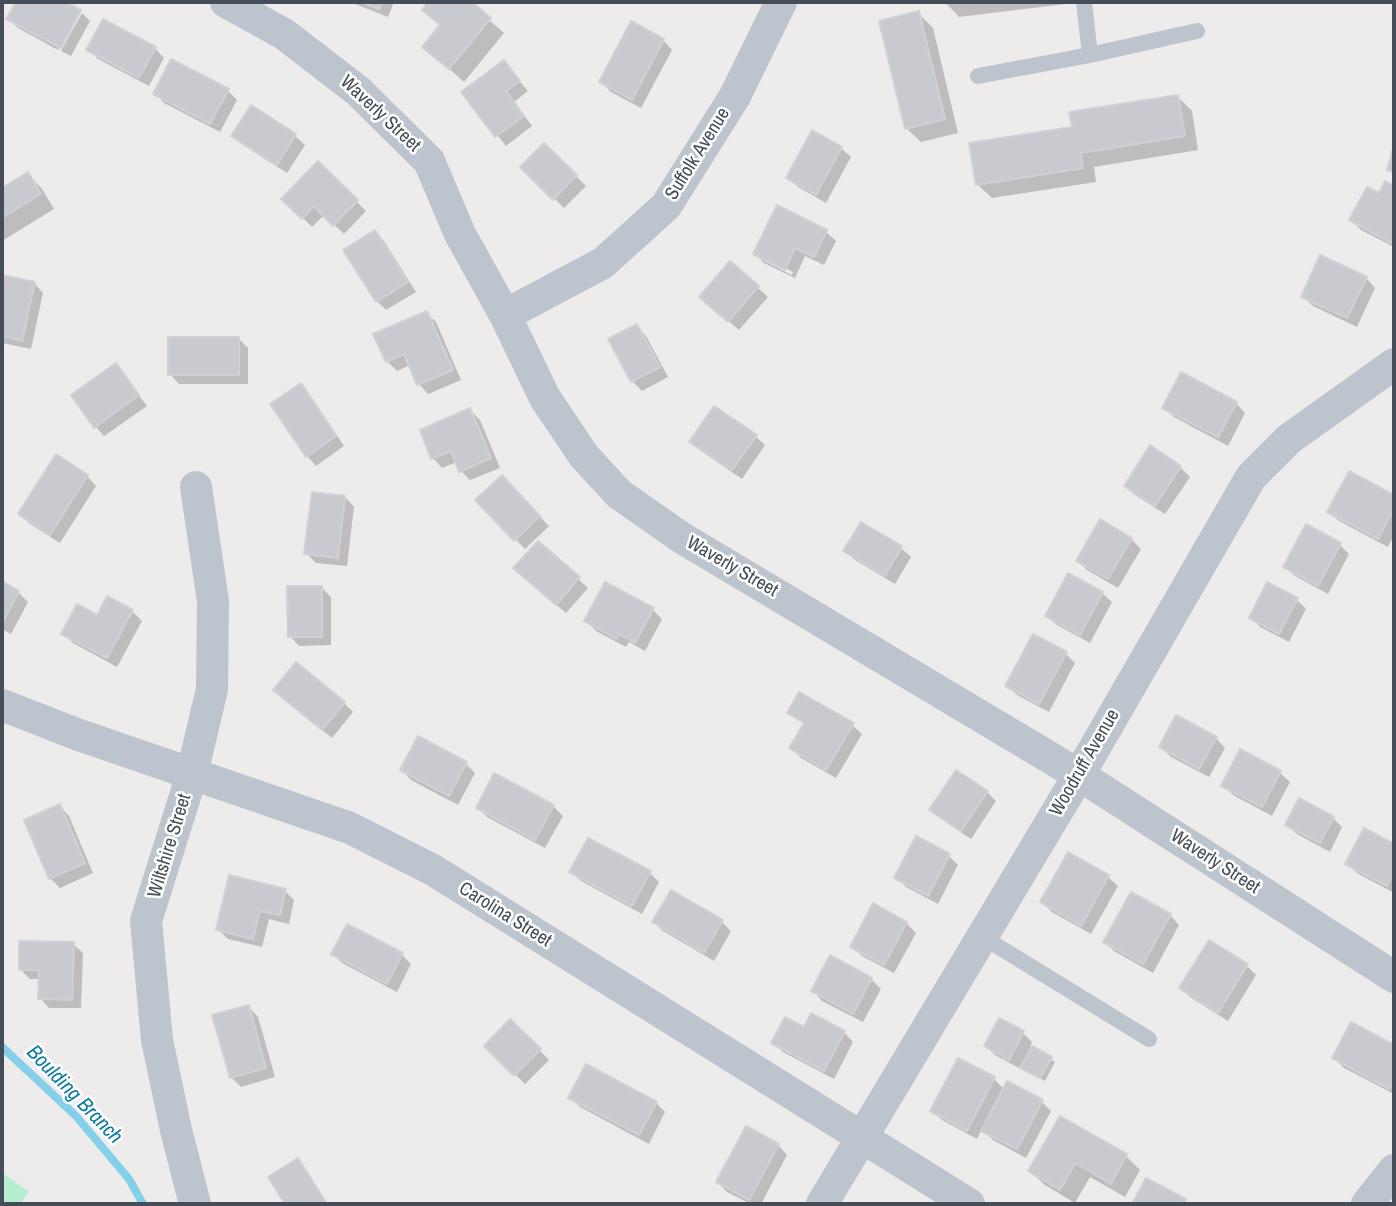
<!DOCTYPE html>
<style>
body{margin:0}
#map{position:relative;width:1396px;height:1206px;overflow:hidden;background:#eeebeb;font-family:"Archivo Narrow",sans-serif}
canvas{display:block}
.frame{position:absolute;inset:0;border:4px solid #444d58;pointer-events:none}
</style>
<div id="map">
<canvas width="1396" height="1206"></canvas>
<div class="frame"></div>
</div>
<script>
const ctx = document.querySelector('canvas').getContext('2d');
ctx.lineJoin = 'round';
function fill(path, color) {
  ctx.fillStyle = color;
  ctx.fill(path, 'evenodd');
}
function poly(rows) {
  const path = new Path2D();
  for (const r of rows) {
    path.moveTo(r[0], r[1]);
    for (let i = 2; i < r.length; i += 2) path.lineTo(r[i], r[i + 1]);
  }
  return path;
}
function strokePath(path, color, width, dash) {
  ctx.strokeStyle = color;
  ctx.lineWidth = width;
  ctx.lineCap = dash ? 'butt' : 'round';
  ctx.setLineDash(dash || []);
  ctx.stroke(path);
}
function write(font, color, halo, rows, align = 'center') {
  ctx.font = font + ' "Archivo Narrow",sans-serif';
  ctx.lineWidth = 5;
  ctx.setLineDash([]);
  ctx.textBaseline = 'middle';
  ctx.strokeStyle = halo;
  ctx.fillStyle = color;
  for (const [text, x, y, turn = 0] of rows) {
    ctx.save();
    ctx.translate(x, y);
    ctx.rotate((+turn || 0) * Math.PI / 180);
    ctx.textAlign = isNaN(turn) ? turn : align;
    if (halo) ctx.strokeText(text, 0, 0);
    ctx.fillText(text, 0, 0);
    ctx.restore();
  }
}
const green = poly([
 [2,1172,29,1192,20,1204,2,1204]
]);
const shadow = poly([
 [18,2,61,2,81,12,78,12,58,50,18,28,9,19],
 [350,2,394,2,388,17],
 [431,2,469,2,504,33,464,82,425,47,441,26,424,10],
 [945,2,1066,2,1066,4,959,17],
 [82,13,90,21,71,56,61,51],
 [918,13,933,28,958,133,921,142,906,128],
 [663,40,672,50,641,108,611,92,601,82],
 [155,48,164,58,149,86,98,59,88,49],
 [504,63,528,91,514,102,532,126,506,146,464,92],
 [228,91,237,100,220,132,164,103,155,93],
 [1178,97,1192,111,1198,150,1094,167,1096,182,992,198,977,184,1074,128],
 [251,107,295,136,305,145,287,173,243,145,233,135],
 [544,145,586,186,564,208,523,167],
 [841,148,851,157,826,203,798,187,788,178],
 [318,163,366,211,344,234,324,215,312,227,284,199],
 [28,174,42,189,54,209,2,241,2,190],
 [1386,183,1394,188,1394,247,1361,230,1351,220,1380,195],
 [778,207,826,232,836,241,824,265,805,256,795,278,764,263,755,254],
 [764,257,793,272,792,275,764,261],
 [375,232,384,241,416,292,386,310,377,301],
 [730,263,768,297,739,330,711,306],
 [3,277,34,283,43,293,31,349,2,343],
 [1366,278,1375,288,1357,327,1313,306,1303,297],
 [426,313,436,322,461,380,428,394,419,384,410,365,397,371,387,361],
 [636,326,646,336,668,377,642,391,632,381],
 [239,339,248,348,248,384,179,384,170,374],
 [116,366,147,406,104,436,95,426],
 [300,385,310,395,344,446,316,466,307,456],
 [1236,403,1245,413,1228,446,1174,417,1164,407],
 [470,410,480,420,500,468,470,480,461,471,457,462,442,468,433,458,422,431],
 [755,436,765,445,742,479,701,451,692,442],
 [1180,467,1190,477,1165,514,1135,495,1126,486],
 [1349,474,1394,497,1394,535,1388,547,1339,521,1329,512],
 [87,476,96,486,60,543,30,524,20,514],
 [502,478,549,526,525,549,478,501],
 [345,497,354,507,347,566,316,563,306,553],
 [1100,521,1131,539,1141,549,1118,588,1087,570,1078,560],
 [862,524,901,548,911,557,895,584,855,560,846,551],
 [538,543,588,588,566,613,525,578],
 [1340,545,1349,554,1328,594,1295,576,1285,566],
 [2,583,18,592,28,602,11,634,2,629],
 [606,584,653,610,662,619,645,651,629,642,626,647,596,631,586,621],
 [321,587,331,597,331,645,299,646,290,636],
 [1102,593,1112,602,1090,643,1057,625,1047,616],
 [1297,600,1306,609,1289,642,1260,627,1251,617],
 [132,611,142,621,117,667,73,643,63,633,98,617],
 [1066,654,1075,663,1049,712,1017,695,1007,686],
 [285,700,344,703,353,712,332,738],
 [789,712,852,725,862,734,836,778,801,758,792,748,805,725],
 [1216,738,1225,748,1209,777,1171,757,1161,747],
 [1241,752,1280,773,1290,782,1272,816,1233,795,1223,785],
 [466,764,475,773,458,805,411,780,402,770],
 [987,792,996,801,971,839,941,819,931,810],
 [60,806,69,816,93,873,60,888,50,878],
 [553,806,563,816,545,848,487,817,478,808],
 [1333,818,1342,827,1330,852,1297,834,1287,825],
 [1365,830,1394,846,1394,893,1357,873,1347,863],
 [949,856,958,865,938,904,906,887,896,877],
 [571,872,650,873,659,882,642,914,581,881],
 [1108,877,1118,886,1091,934,1052,912,1042,902],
 [285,891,294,900,289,924,269,919,262,947,228,939,218,929],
 [874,906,906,923,916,933,894,973,862,956,852,946],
 [1170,915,1179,925,1153,973,1114,951,1105,942],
 [654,922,722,922,731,931,714,961,663,931],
 [73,944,83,953,81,1008,49,1008,40,998,41,979,30,979,20,969],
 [333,954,402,955,411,964,397,992,342,963],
 [1247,966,1256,975,1228,1021,1190,997,1181,988],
 [871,979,881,989,863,1022,822,1001,813,991],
 [249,1007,258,1017,275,1077,241,1087,231,1077],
 [510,1021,549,1060,525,1084,486,1046],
 [1352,1024,1394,1047,1394,1094,1344,1068,1334,1058],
 [804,1030,844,1032,853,1042,834,1079,783,1052,773,1043],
 [1023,1033,1032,1042,1030,1047,1055,1062,1045,1081,1027,1072,1020,1065,1019,1068,995,1055,986,1046],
 [994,1079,1005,1090,1042,1102,1051,1111,1026,1158,993,1140,982,1129,977,1139,942,1120,932,1111],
 [570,1097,656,1103,665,1112,649,1144,580,1107],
 [1061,1118,1126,1156,1140,1170,1125,1197,1090,1177,1075,1203,1045,1185,1030,1171],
 [778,1145,787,1155,761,1204,751,1204,727,1192,718,1182]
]);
const stream = poly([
 [2,1047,76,1116,129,1179,143,1204]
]);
const building = poly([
 [16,2,65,2,81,10,61,48,6,19,16,2],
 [361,2,381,2,379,9,361,2],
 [428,2,472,2,491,18,449,69,422,47,440,25,422,10,428,2],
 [919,11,945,119,905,129,879,21,919,11],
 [103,19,156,47,139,78,86,50,103,19],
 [631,21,664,39,632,100,599,82,631,21],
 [171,59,229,89,210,124,153,94,171,59],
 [504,60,520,81,506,91,524,116,495,137,461,92,504,60],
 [1178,95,1185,136,1081,153,1083,168,976,185,969,143,1072,127,1069,112,1178,95],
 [251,105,296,134,277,165,231,136,251,105],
 [812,130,842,147,816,195,786,178,812,130],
 [544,143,577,175,553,200,520,167,544,143],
 [1394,145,1394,172,1387,170,1394,145],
 [318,161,358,200,333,226,314,206,302,219,281,199,318,161],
 [28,172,41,194,2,218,2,188,28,172],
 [1385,181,1394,186,1394,238,1391,243,1349,220,1367,187,1379,193,1385,181],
 [777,205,827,230,814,257,795,248,785,270,753,254,777,205],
 [375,230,408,282,376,302,343,250,375,230],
 [1320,255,1367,277,1347,318,1301,297,1320,255],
 [730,261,759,286,728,322,699,297,730,261],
 [2,275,35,282,22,341,2,336,2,275],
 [427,311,453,370,417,385,404,354,386,362,373,334,427,311],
 [637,324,660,367,631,382,608,339,637,324],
 [168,337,239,337,239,375,168,375,168,337],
 [116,363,139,395,94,428,71,395,116,363],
 [1181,372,1237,402,1218,437,1162,408,1181,372],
 [301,383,336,436,306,457,270,404,301,383],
 [714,406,757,435,732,470,689,442,714,406],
 [470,408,491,458,459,472,451,451,431,459,420,430,470,408],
 [1150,445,1181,466,1155,506,1124,486,1150,445],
 [56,454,88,475,50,535,18,514,56,454],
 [1349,471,1394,495,1394,508,1378,539,1327,512,1349,471],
 [502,475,540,516,514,541,475,500,502,475],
 [312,492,345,496,338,558,304,554,312,492],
 [1100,519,1132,538,1108,579,1076,561,1100,519],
 [861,522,902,546,885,576,843,551,861,522],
 [1306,524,1341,543,1318,586,1283,567,1306,524],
 [538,541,580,577,556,605,513,568,538,541],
 [1068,573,1103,592,1080,635,1045,616,1068,573],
 [2,581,19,591,2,624,2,581],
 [605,582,654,608,635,643,619,634,616,639,584,621,605,582],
 [1267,582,1298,598,1279,634,1249,618,1267,582],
 [287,586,322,586,322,637,288,637,287,586],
 [107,596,133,610,107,658,61,634,77,604,97,615,107,596],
 [1033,634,1067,652,1039,704,1005,686,1033,634],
 [296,662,345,702,322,730,273,690,296,662],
 [799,692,854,723,826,770,789,748,804,723,787,713,799,692],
 [1176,715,1217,737,1199,769,1159,747,1176,715],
 [418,736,467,762,449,796,400,770,418,736],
 [1240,749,1281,771,1262,807,1221,786,1240,749],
 [956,770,988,791,961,831,929,810,956,770],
 [494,773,554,805,535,840,476,808,494,773],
 [1299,798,1334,817,1320,843,1285,825,1299,798],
 [60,804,85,863,49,879,24,820,60,804],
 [1364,828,1394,844,1394,872,1387,886,1345,864,1364,828],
 [916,836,950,854,928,896,894,878,916,836],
 [588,838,651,871,632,906,569,872,588,838],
 [1068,852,1109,875,1081,926,1040,902,1068,852],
 [229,875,286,889,280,915,260,911,253,939,216,930,229,875],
 [671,890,723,920,704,953,652,922,671,890],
 [1131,892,1171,914,1143,964,1103,942,1131,892],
 [873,903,907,922,884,965,850,947,873,903],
 [347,924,403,953,387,984,331,954,347,924],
 [1209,940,1248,964,1218,1013,1179,988,1209,940],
 [19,941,74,942,72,1000,38,999,39,970,19,970,19,941],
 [830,955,872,978,853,1014,811,991,830,955],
 [249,1005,266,1068,230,1078,212,1015,249,1005],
 [811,1013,845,1031,824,1071,771,1043,785,1017,804,1027,811,1013],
 [999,1018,1024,1031,1009,1060,984,1046,999,1018],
 [510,1019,541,1049,514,1076,484,1046,510,1019],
 [1351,1022,1394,1045,1394,1080,1389,1089,1332,1058,1351,1022],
 [1032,1046,1052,1057,1040,1078,1020,1068,1032,1046],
 [958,1058,995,1077,967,1131,930,1111,958,1058],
 [586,1064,657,1102,639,1135,568,1098,586,1064],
 [1007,1081,1043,1100,1017,1149,981,1131,1007,1081],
 [1060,1116,1127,1154,1111,1184,1075,1163,1060,1190,1028,1171,1060,1116],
 [746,1126,779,1144,749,1200,716,1182,746,1126],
 [298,1158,327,1204,285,1204,268,1177,298,1158],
 [1146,1178,1186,1199,1183,1204,1132,1204,1146,1178]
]);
const lane = poly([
 [1090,55,1197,31],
 [978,76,1090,55,1084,2],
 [981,936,1149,1039]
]);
const street = poly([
 [226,2,284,34,358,91,429,161,460,234,505,315,545,398,584,456,619,494,682,538,1079,775,1394,977],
 [505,315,603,263,666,206,735,96,781,2],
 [2,705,79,735,350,828,433,870,969,1204],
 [195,1204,176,1130,157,1040,146,921,192,774,212,689,213,601,196,487],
 [822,1204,1079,775,1251,477,1289,439,1394,364],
 [1367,1204,1394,1170]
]);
const streetNames = [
 ["Waverly Street",380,114,43],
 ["Suffolk Avenue",698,154,-58],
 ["Waverly Street",732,567,30],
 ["Woodruff Avenue",1085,763,-60],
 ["Wiltshire Street",170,846,-73],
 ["Waverly Street",1215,862,33],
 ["Carolina Street",505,915,32]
];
const waterNames = [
 ["Boulding Branch",74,1095,46]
];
fill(green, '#b7eecf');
fill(shadow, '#0003');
strokePath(stream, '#84d0eb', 8);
fill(building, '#c8cad0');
strokePath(building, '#cfd1d7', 2);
strokePath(lane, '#bcc5ce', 16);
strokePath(street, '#bcc5ce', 32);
write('19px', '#444d58', '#fff', streetNames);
write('italic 21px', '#0c7ca3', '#fff', waterNames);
</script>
